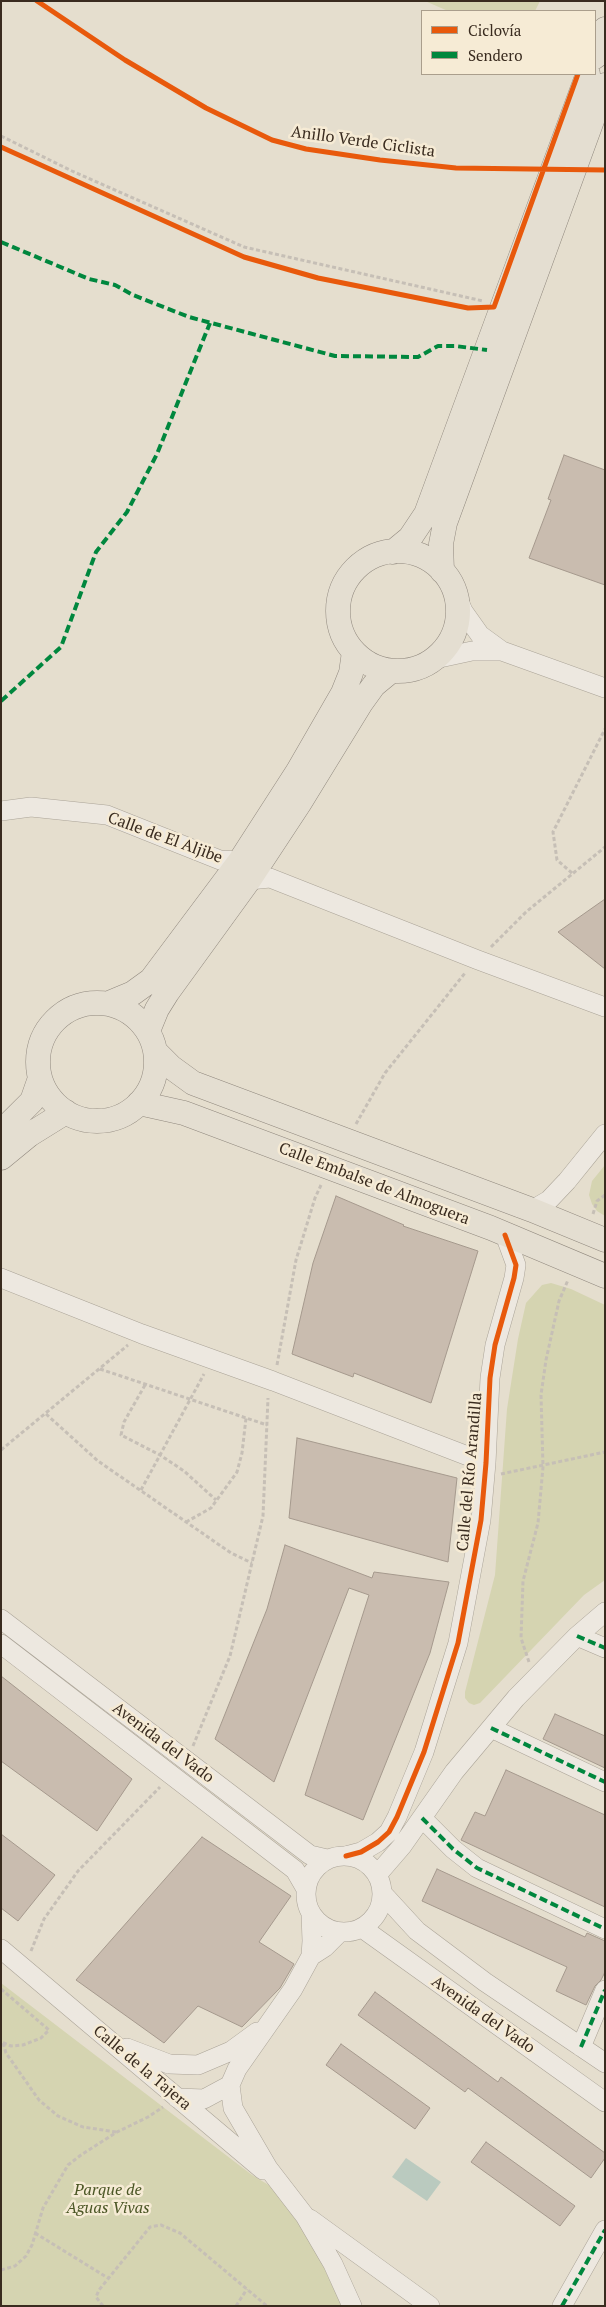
<!DOCTYPE html>
<meta charset="utf-8">
<style>
body{margin:0}
#map{position:relative;width:606px;height:2307px;overflow:hidden;background:#e5dece;font-family:"PT Serif",serif}
canvas{display:block}
.frame{position:absolute;inset:0;border:2px solid #392b1f;pointer-events:none}
.legend{position:absolute;left:421px;top:10px;width:175px;height:65px;box-sizing:border-box;background:#f6ebd5;border:1px solid #aa9e8c;margin:0;padding:6px 9px;list-style:none;font-size:15px;color:#392b1f}
.legend li{display:flex;align-items:center;gap:10px;height:25px}
.legend b{width:25px;border:1px solid #aa9e8c}
</style>
<div id="map">
<canvas width="606" height="2307"></canvas>
<div class="frame"></div>
<ul class="legend">
<li><b style="height:6px;background:#e8590c"></b>Ciclovía</li>
<li><b style="height:6px;background:#00873e"></b>Sendero</li>
</ul>
</div>
<script>
const ctx = document.querySelector('canvas').getContext('2d');
ctx.lineJoin = 'round';
function fill(path, color) {
  ctx.fillStyle = color;
  ctx.fill(path, 'evenodd');
}
function poly(rows) {
  const path = new Path2D();
  for (const r of rows) {
    if (r.length === 3) {
      path.moveTo(r[0] + r[2], r[1]);
      path.arc(r[0], r[1], r[2], 0, 2 * Math.PI);
      continue;
    }
    path.moveTo(r[0], r[1]);
    for (let i = 2; i < r.length; i += 2) path.lineTo(r[i], r[i + 1]);
  }
  return path;
}
function strokePath(path, color, width, dash) {
  ctx.strokeStyle = color;
  ctx.lineWidth = width;
  ctx.lineCap = dash ? 'butt' : 'round';
  ctx.setLineDash(dash || []);
  ctx.stroke(path);
}
function write(font, color, halo, rows, align = 'center') {
  ctx.font = font + ' "PT Serif",serif';
  ctx.lineWidth = 5;
  ctx.setLineDash([]);
  ctx.textBaseline = 'middle';
  ctx.strokeStyle = halo;
  ctx.fillStyle = color;
  for (const [text, x, y, turn = 0] of rows) {
    ctx.save();
    ctx.translate(x, y);
    ctx.rotate((+turn || 0) * Math.PI / 180);
    ctx.textAlign = isNaN(turn) ? turn : align;
    if (halo) ctx.strokeText(text, 0, 0);
    ctx.fillText(text, 0, 0);
    ctx.restore();
  }
}
const green = poly([
 [425,1,540,1,535,11,448,11],
 [605,1165,605,1216,597,1211,592,1204,589,1195,592,1181],
 [551,1283,571,1289,605,1305,605,1580,584,1595,480,1703,474,1705,469,1703,465,1698,465,1692,495,1575,507,1409,518,1339,526,1303,542,1285],
 [1,1983,252,2175,292,2199,342,2306,1,2306]
]);
const water = poly([
 [406,2158,441,2182,427,2201,392,2177]
]);
const building = poly([
 [564,455,605,470,605,585,529,558,551,500,548,499,564,455],
 [605,899,605,969,558,932,605,899],
 [336,1196,404,1225,403,1226,478,1251,431,1403,354,1373,353,1377,292,1354,313,1263,336,1196],
 [297,1438,457,1478,448,1562,289,1518,297,1438],
 [285,1545,372,1578,374,1572,449,1582,430,1653,363,1820,305,1795,369,1595,349,1588,274,1782,215,1739,267,1609,285,1545],
 [1,1676,132,1779,97,1831,1,1761,1,1676],
 [555,1714,605,1736,605,1768,543,1739,555,1714],
 [506,1770,605,1815,605,1907,461,1840,475,1812,485,1816,506,1770],
 [1,1834,55,1875,18,1921,1,1908,1,1834],
 [202,1837,291,1896,259,1942,294,1964,280,1988,242,2027,198,2006,164,2043,76,1980,202,1837],
 [437,1869,585,1937,587,1933,605,1941,605,1972,601,1980,595,1986,586,2005,556,1991,567,1967,422,1901,437,1869],
 [375,1992,498,2082,501,2077,605,2153,605,2158,591,2178,468,2088,465,2092,358,2015,375,1992],
 [341,2044,430,2108,415,2129,326,2065,341,2044],
 [486,2142,575,2206,560,2226,471,2162,486,2142]
]);
const path = poly([
 [1,136,72,171,244,247,483,301],
 [572,873,557,860,553,832,605,729],
 [491,947,526,912,605,847],
 [356,1124,385,1073,465,973],
 [593,1214,597,1201,605,1195],
 [277,1365,296,1260,315,1198,321,1185],
 [100,1369,267,1425],
 [145,1385,124,1422,121,1435,160,1455,184,1471,216,1500],
 [46,1414,98,1461,231,1553,252,1563],
 [1,1450,128,1345],
 [501,1474,605,1452],
 [141,1490,204,1374],
 [186,1522,211,1508,237,1472,242,1453,246,1418],
 [529,1662,521,1638,523,1581,538,1523,543,1467,541,1395,546,1360,559,1301,568,1280],
 [193,1746,230,1656,263,1516,268,1398],
 [31,1951,44,1919,78,1871,160,1787],
 [1,1989,49,2030,41,2038,23,2045,11,2046,1,2042],
 [3,2043,6,2053,39,2100,58,2116,83,2127,116,2132],
 [35,2233,108,2278],
 [1,2270,15,2266,26,2256,32,2245,43,2208,68,2165,81,2155,117,2132,148,2117,163,2107],
 [103,2306,96,2297,99,2290,150,2227,161,2225,180,2233,267,2306],
 [236,2306,247,2289]
]);
const minor = poly([
 [458,599,463,611,480,635,502,651],
 [435,659,472,651,502,651,605,688],
 [1,811,31,807,107,815,220,860,240,861],
 [249,880,270,878,478,960,605,1007],
 [532,1210,549,1200,567,1181,605,1134],
 [1,1278,142,1334,273,1381,486,1463],
 [1,1619,310,1855,327,1859],
 [577,1636,605,1648],
 [1,1644,295,1870,306,1889],
 [491,1728,605,1782],
 [422,1818,453,1849,477,1868,605,1929],
 [344,1894,38],
 [346,1856,361,1852,378,1842,389,1832,397,1817,424,1752,458,1643,481,1520,486,1463,490,1378,495,1345,514,1278,516,1265,505,1235],
 [377,1875,402,1846,454,1772,516,1698,577,1636,605,1612],
 [383,1894,417,1931,485,1982,605,2063],
 [311,1914,312,1941,311,1956,325,1947,340,1932],
 [362,1928,605,2102],
 [1,1949,263,2170],
 [311,1956,293,1989,237,2069,230,2085,233,2108,268,2168,305,2216,333,2264,352,2306],
 [581,2047,605,1990],
 [127,2048,169,2064,198,2065,231,2051,257,2032],
 [177,2098,204,2099,230,2085],
 [310,2219,430,2306],
 [562,2306,605,2230]
]);
const major = poly([
 [595,57,605,29],
 [398,611,60],
 [393,552,410,538,426,514,588,74],
 [442,571,441,544,445,523,605,85],
 [97,1062,59],
 [109,1003,133,993,151,980,240,861,298,771,343,693,351,673,354,652],
 [148,1031,157,1009,167,993,249,880,299,804,361,703,374,685,391,671],
 [155,1051,171,1067,193,1083,532,1210,605,1240],
 [139,1103,184,1113,491,1228,605,1276],
 [1,1132,32,1101,40,1078],
 [1,1158,29,1135,66,1112]
]);
const quiet = poly([
 [1,242,89,279,115,285,133,295,189,317,335,356,418,357,438,346,455,346,487,350],
 [1,701,61,647,96,552,127,512,157,454,210,323],
 [577,1636,605,1648],
 [491,1728,605,1782],
 [422,1818,453,1849,477,1868,605,1929],
 [581,2047,605,1990],
 [562,2306,605,2230]
]);
const cycleway = poly([
 [37,1,125,60,206,108,272,140,306,149,380,160,456,168,605,170],
 [1,147,244,257,318,278,468,308,494,307,578,74],
 [346,1856,361,1852,378,1842,389,1832,397,1817,424,1752,458,1643,481,1520,486,1463,490,1378,495,1345,514,1278,516,1265,505,1235]
]);
const streetNames = [
 ["Anillo Verde Ciclista",363,142,8],
 ["Calle de El Aljibe",165,838,20],
 ["Calle Embalse de Almoguera",374,1184,21],
 ["Calle del Río Arandilla",470,1472,-85],
 ["Avenida del Vado",163,1743,37],
 ["Avenida del Vado",483,2015,35],
 ["Calle de la Tajera",142,2068,40]
];
const parkNames = [
 ["Parque de",108,2190],
 ["Aguas Vivas",108,2208]
];
fill(green, '#d5d4b1');
fill(water, '#bacabf');
fill(building, '#c9bcaf');
strokePath(building, '#a5998d', 1);
strokePath(minor, '#aaa397', 20);
strokePath(major, '#90887e', 25);
strokePath(path, '#c6bfb6', 3, [4, 2.5]);
strokePath(minor, '#ede8e0', 19);
strokePath(major, '#e4ded1', 24);
strokePath(quiet, '#00873e', 4, [8, 4]);
strokePath(cycleway, '#e8590c', 5);
write('16px', '#392b1f', '#f6ebd5', streetNames);
write('italic 16px', '#4b5625', '#f6ebd5', parkNames);
</script>
